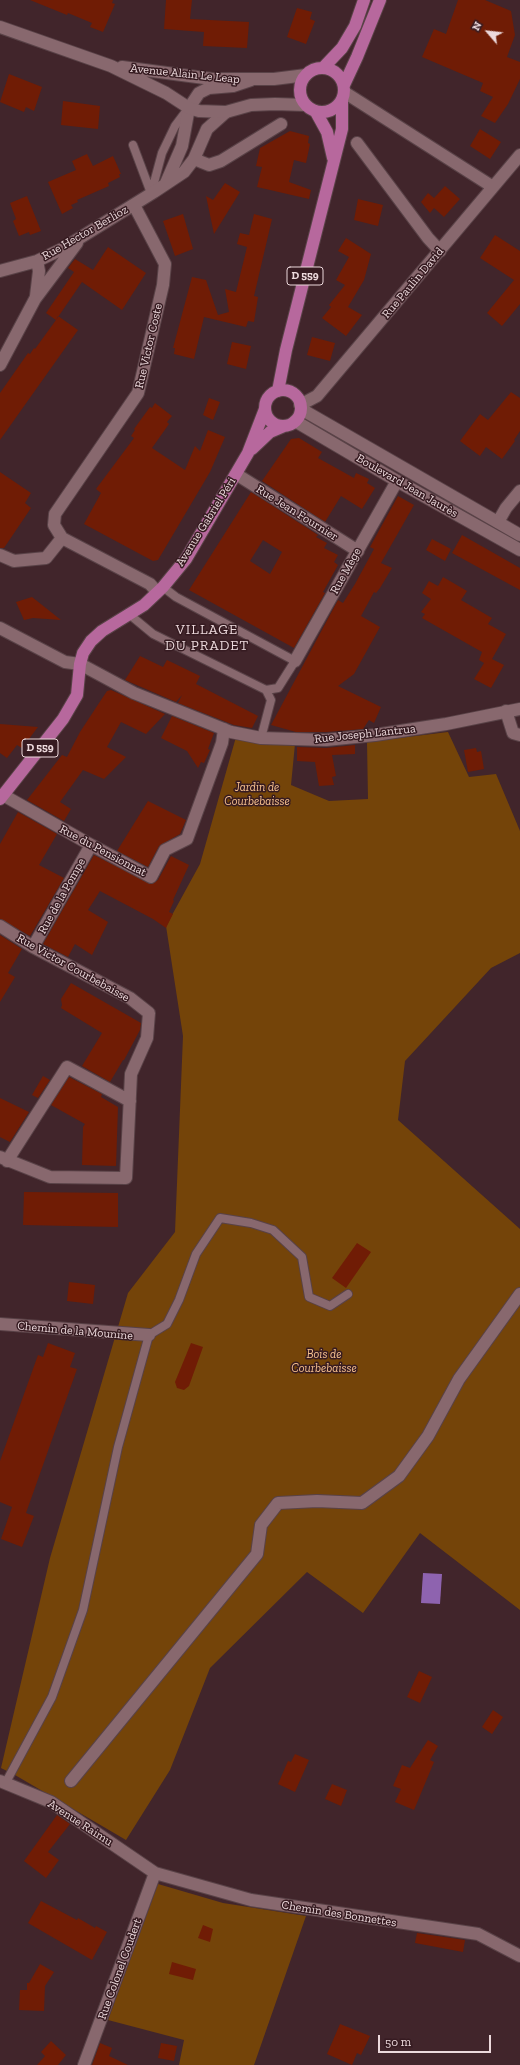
<!DOCTYPE html>
<meta charset="utf-8">
<style>
body{margin:0}
#map{position:relative;width:520px;height:2065px;overflow:hidden;background:#41252b;font-family:"Zilla Slab",serif}
canvas{display:block}
.north{position:absolute;left:468px;top:12px;width:40px;height:40px;-webkit-text-stroke:3px #361b21;paint-order:stroke;rotate:298deg;font-size:11px;font-weight:700;line-height:16px;text-align:center;color:#ecd9dc}
.north::after{content:'';display:block;margin:auto;width:14px;height:18px;background:#ecd9dc;clip-path:polygon(50% 0,100% 100%,50% 72%,0 100%)}
.scale{position:absolute;left:378px;top:2035px;width:113px;height:18px;box-sizing:border-box;border:2px solid #ecd9dc;border-top:0;padding-left:5px;font-size:12px;line-height:14px;white-space:nowrap;color:#ecd9dc;-webkit-text-stroke:3px #361b21;paint-order:stroke}
</style>
<div id="map">
<canvas width="520" height="2065"></canvas>
<div class="north">N</div>
<div class="scale">50 m</div>
</div>
<script>
const ctx = document.querySelector('canvas').getContext('2d');
ctx.lineJoin = 'round';
function fill(path, color) {
  ctx.fillStyle = color;
  ctx.fill(path, 'evenodd');
}
function poly(rows) {
  const path = new Path2D();
  for (const r of rows) {
    if (r.length === 3) {
      path.moveTo(r[0] + r[2], r[1]);
      path.arc(r[0], r[1], r[2], 0, 2 * Math.PI);
      continue;
    }
    path.moveTo(r[0], r[1]);
    for (let i = 2; i < r.length; i += 2) path.lineTo(r[i], r[i + 1]);
  }
  return path;
}
function strokePath(path, color, width, dash) {
  ctx.strokeStyle = color;
  ctx.lineWidth = width;
  ctx.lineCap = dash ? 'butt' : 'round';
  ctx.setLineDash(dash || []);
  ctx.stroke(path);
}
function write(font, color, halo, rows, align = 'center') {
  ctx.font = font + ' "Zilla Slab",serif';
  ctx.lineWidth = 3;
  ctx.setLineDash([]);
  ctx.textBaseline = 'middle';
  ctx.strokeStyle = halo;
  ctx.fillStyle = color;
  for (const [text, x, y, turn = 0] of rows) {
    ctx.save();
    ctx.translate(x, y);
    ctx.rotate((+turn || 0) * Math.PI / 180);
    ctx.textAlign = isNaN(turn) ? turn : align;
    if (halo) ctx.strokeText(text, 0, 0);
    ctx.fillText(text, 0, 0);
    ctx.restore();
  }
}
const green = poly([
 [448,732,469,777,496,774,520,831,520,953,491,968,405,1061,398,1120,520,1229,520,1610,420,1533,363,1613,307,1572,210,1668,170,1770,126,1840,15,1775,1,1768,50,1558,128,1293,175,1232,183,1036,166,926,200,864,236,737,295,744,291,785,329,801,368,799,367,742],
 [158,1884,223,1903,306,1916,254,2065,179,2065,184,2040,108,2020]
]);
const water = poly([
 [423,1573,442,1574,440,1604,421,1603]
]);
const building = poly([
 [30,0,113,0,112,3,115,4,103,32,90,27,92,23,68,13,67,15],
 [166,0,192,0,190,19,249,22,247,48,203,46,204,32,164,29],
 [458,0,485,0,511,11,515,35,507,57,520,62,520,79,508,104,495,123,481,116,493,97,480,91,483,83,422,57,434,29,446,34],
 [297,8,312,12,310,19,315,21,306,44,287,37],
 [9,74,42,87,34,111,26,107,24,112,0,102],
 [63,101,100,106,98,129,61,125],
 [480,129,501,142,490,159,470,146],
 [290,131,309,136,308,143,310,144,306,163,294,160,289,182,311,190,309,199,257,187,262,167,256,166,260,148],
 [87,154,93,166,113,156,121,174,119,174,120,177,108,183,109,186,77,200,78,202,71,205,73,208,62,214,48,182,76,170,72,161],
 [225,183,240,192,214,234,206,196,213,200],
 [445,186,460,199,444,217,434,208,430,213,421,202,428,193,434,198],
 [27,196,41,231,30,235,29,232,19,236,13,221,16,219,10,203],
 [358,199,383,205,378,226,354,220],
 [183,214,193,249,175,256,163,221],
 [254,214,272,219,254,296,258,297,254,322,248,321,246,327,204,317,194,359,174,354,175,348,173,348,192,277,206,280,218,315,229,312,225,289,236,292,247,247,237,244,240,233,249,235],
 [495,235,520,251,520,304,502,326,487,313,514,280,480,258],
 [346,238,371,254,364,280,348,307,362,315,346,336,322,318,331,307,329,305,345,285,336,280,349,257,338,251],
 [108,247,146,273,122,310,82,282,56,320,58,316,78,330,0,440,0,393,28,353,30,354,34,348,35,349,56,320,46,313,74,272,68,268,75,259,93,270],
 [312,337,335,343,330,361,307,355],
 [232,342,251,346,246,369,227,364],
 [511,392,520,398,520,431,514,440,515,441,502,459,486,447,480,456,460,441,480,414,488,420],
 [209,398,220,402,213,420,203,415],
 [155,403,172,416,167,422,169,424,152,448,185,470,195,446,200,451,208,430,225,437,210,472,158,560,153,561,84,524,101,493,96,489,134,438,131,436,135,430,134,429,150,407,152,408],
 [299,438,322,452,318,458,354,478,356,473,369,479,367,483,375,488,362,509,341,496,325,522,262,481,291,439],
 [0,472,31,493,25,503,31,508,4,548,0,548],
 [251,492,318,535,316,537,327,543,324,548,338,555,334,562,338,565,323,592,325,593,294,648,189,590],
 [263,540,282,552,270,574,250,561],
 [398,496,414,505,381,563,392,568,380,588,376,593,374,592,361,616,380,627,354,674,338,686,381,707,374,723,369,720,363,729,326,732,296,732,271,725,338,600,343,603,355,584,374,549,370,547],
 [462,535,520,568,520,590,452,553],
 [432,539,451,549,445,561,426,550],
 [443,577,467,591,461,600,492,618,488,624,506,634,492,659,504,665,491,688,474,679,484,663,479,660,482,652,422,618,425,614,421,612,431,599,422,593,429,581,438,586],
 [32,597,61,620,33,618,24,620,16,602],
 [140,656,163,667,167,660,200,676,196,684,258,716,252,728,234,725,178,703,182,695,176,702,125,680],
 [111,690,165,714,146,734,121,722,107,747,126,757,104,779,83,770,60,802,71,809,64,821,27,800,62,755,67,757,80,732,101,700,107,691],
 [172,716,214,733,208,749,210,750,204,763,201,762,198,768,187,751,161,738],
 [0,724,38,727,22,748,17,745,7,758,0,753],
 [355,745,355,754,332,755,336,776,332,777,334,785,319,786,315,762,297,761,297,747,326,748],
 [476,748,477,752,481,751,484,769,468,772,464,750],
 [148,801,186,820,180,834,159,846,148,867,117,851],
 [18,812,57,834,39,865,64,878,30,936,0,919,0,844],
 [94,855,151,884,158,880,171,856,189,865,173,900,174,901,169,912,173,914,166,928,153,919,100,891,88,910,108,922,92,955,75,944,68,957,43,944],
 [0,935,22,949,8,973,15,977,0,1002],
 [71,983,141,1023,140,1030,124,1060,123,1060,110,1082,82,1066,102,1033,61,1008,62,1005,61,999],
 [43,1076,50,1080,38,1098,32,1095],
 [69,1077,102,1094,101,1097,118,1107,116,1166,82,1165,83,1127,85,1124,51,1105],
 [0,1098,29,1112,10,1142,0,1137],
 [24,1192,118,1193,118,1227,23,1225],
 [357,1243,371,1252,346,1288,332,1278],
 [69,1282,95,1285,93,1304,67,1301],
 [48,1343,75,1353,70,1367,77,1369,26,1513,34,1516,22,1547,1,1539,12,1507,0,1502,0,1461,38,1355,43,1357],
 [191,1343,203,1347,189,1386,184,1390,177,1388,175,1382],
 [419,1671,432,1677,420,1703,407,1697],
 [493,1710,503,1717,492,1734,482,1727],
 [428,1740,438,1746,430,1760,434,1762,414,1810,395,1802,401,1789,393,1786,402,1765,410,1768],
 [295,1754,309,1760,295,1792,278,1784,288,1761,291,1762],
 [332,1784,347,1790,341,1806,325,1799],
 [57,1815,70,1824,48,1852,59,1860,46,1878,24,1861],
 [41,1901,77,1920,78,1918,95,1928,96,1926,107,1932,92,1960,28,1923],
 [203,1925,213,1929,210,1942,198,1938],
 [417,1933,465,1940,463,1952,415,1943],
 [172,1962,196,1969,193,1980,169,1974],
 [40,1964,54,1972,45,1986,44,2011,19,2010,20,1990,27,1990,27,1983,29,1983],
 [340,2024,370,2036,361,2055,357,2053,352,2065,327,2054],
 [51,2041,66,2055,58,2065,37,2065,45,2056,41,2052],
 [100,2043,112,2048,109,2056,128,2065,92,2065],
 [161,2043,177,2046,174,2061,158,2058]
]);
const lane = poly([
 [133,145,151,193],
 [151,194,162,153,175,126,187,110],
 [163,587,176,597,295,661,278,688,266,690],
 [130,615,153,634,266,690,271,700,261,738],
 [5,1784,52,1697,83,1610,118,1447,149,1335,167,1324,179,1300,196,1254,220,1218,251,1223,273,1230,302,1257,309,1297,330,1306,348,1294]
]);
const street = poly([
 [344,92,493,187],
 [357,143,428,238,440,251],
 [194,159,209,165,221,161,281,124],
 [166,183,182,146,189,108,199,93,209,88,233,86,251,80],
 [0,271,37,261,62,249,154,192,184,172,194,159,207,129,226,112],
 [36,296,39,271,37,261],
 [0,365,35,299,77,243],
 [300,405,317,396,520,155],
 [236,474,358,551],
 [498,522,506,508,520,491],
 [62,538,54,525,55,514,138,393,163,285,165,264,134,205],
 [0,555,14,561,46,558,62,538,150,584,157,592],
 [0,628,65,662,80,664,134,693,231,732,261,738,326,740,375,735,446,724,520,709],
 [295,661,397,481],
 [506,711,513,733,520,735],
 [3,795,91,845,151,877,165,850,187,839,222,743,224,729],
 [0,926,33,947,130,998,149,1013,147,1038,131,1074,126,1178,50,1177,0,1157],
 [33,947,91,845],
 [7,1161,67,1067,130,1101],
 [0,1324,149,1335],
 [0,1781,51,1802,155,1873,251,1900,478,1934,520,1956],
 [71,1781,257,1554,261,1525,278,1503,317,1501,362,1503,399,1476,428,1436,459,1379,520,1294],
 [84,2065,155,1873]
]);
const secondary = poly([
 [0,27,111,66,166,93,189,108,199,111,226,112,251,105,275,104,305,105],
 [122,67,212,79,274,79,306,75],
 [301,409,520,535],
 [295,421,397,481,520,550]
]);
const primary = poly([
 [322,90,22],
 [323,68,342,48,355,26,364,0],
 [344,85,357,57,380,0],
 [316,112,327,132,333,158],
 [283,408,18],
 [278,391,286,350,342,129,342,100],
 [252,449,270,432,284,426],
 [0,799,63,719,77,695,80,664,83,653,91,641,102,631,144,605,163,587,186,559,248,453,265,409]
]);
const shields = [
 [305,276,36],
 [40,748,36]
];
const shieldNames = [
 ["D 559",305,276],
 ["D 559",40,748]
];
const streetNames = [
 ["Avenue Alain Le Leap",185,74,6],
 ["Rue Hector Berlioz",85,233,-30],
 ["Rue Paulin David",413,283,-50],
 ["Rue Victor Coste",149,346,-77],
 ["Boulevard Jean Jaurès",407,486,30],
 ["Rue Jean Fournier",297,513,32],
 ["Avenue Gabriel Péri",206,522,-58],
 ["Rue Mège",346,571,-61],
 ["Rue Joseph Lantrua",365,734,-6],
 ["Rue du Pensionnat",103,851,28],
 ["Rue de la Pompe",62,896,-61],
 ["Rue Victor Courbebaisse",73,968,29],
 ["Chemin de la Mounine",75,1331,5],
 ["Avenue Raimu",80,1823,33],
 ["Chemin des Bonnettes",339,1914,9],
 ["Rue Colonel Coudert",120,1969,-70]
];
const parkNames = [
 ["Jardin de",257,788],
 ["Courbebaisse",257,802],
 ["Bois de",324,1355],
 ["Courbebaisse",324,1369]
];
const quarterNames = [
 ["VILLAGE",207,630],
 ["DU PRADET",207,646]
];
fill(green, '#744409');
fill(water, '#8e63af');
fill(building, '#701c05');
strokePath(lane, '#594247', 10);
strokePath(street, '#594247', 14);
strokePath(secondary, '#594247', 14);
strokePath(primary, '#594247', 14);
strokePath(lane, '#88686e', 8);
strokePath(street, '#88686e', 12);
strokePath(secondary, '#88686e', 12);
strokePath(primary, '#b7689d', 12);
for (const [x, y, w] of shields) {
  const box = new Path2D();
  box.roundRect(x - w / 2, y - 9, w, 18, 3);
  ctx.fillStyle = '#361b21';
  ctx.fill(box);
  strokePath(box, '#ecd9dc', 1);
}
write('bold 11px', '#ecd9dc', null, shieldNames);
write('12px', '#ecd9dc', '#361b21', streetNames);
write('italic 12px', '#f8c28f', '#361b21', parkNames);
ctx.letterSpacing = '1px';
write('14px', '#ecd9dc', '#361b21', quarterNames);
ctx.letterSpacing = '0px';
</script>
